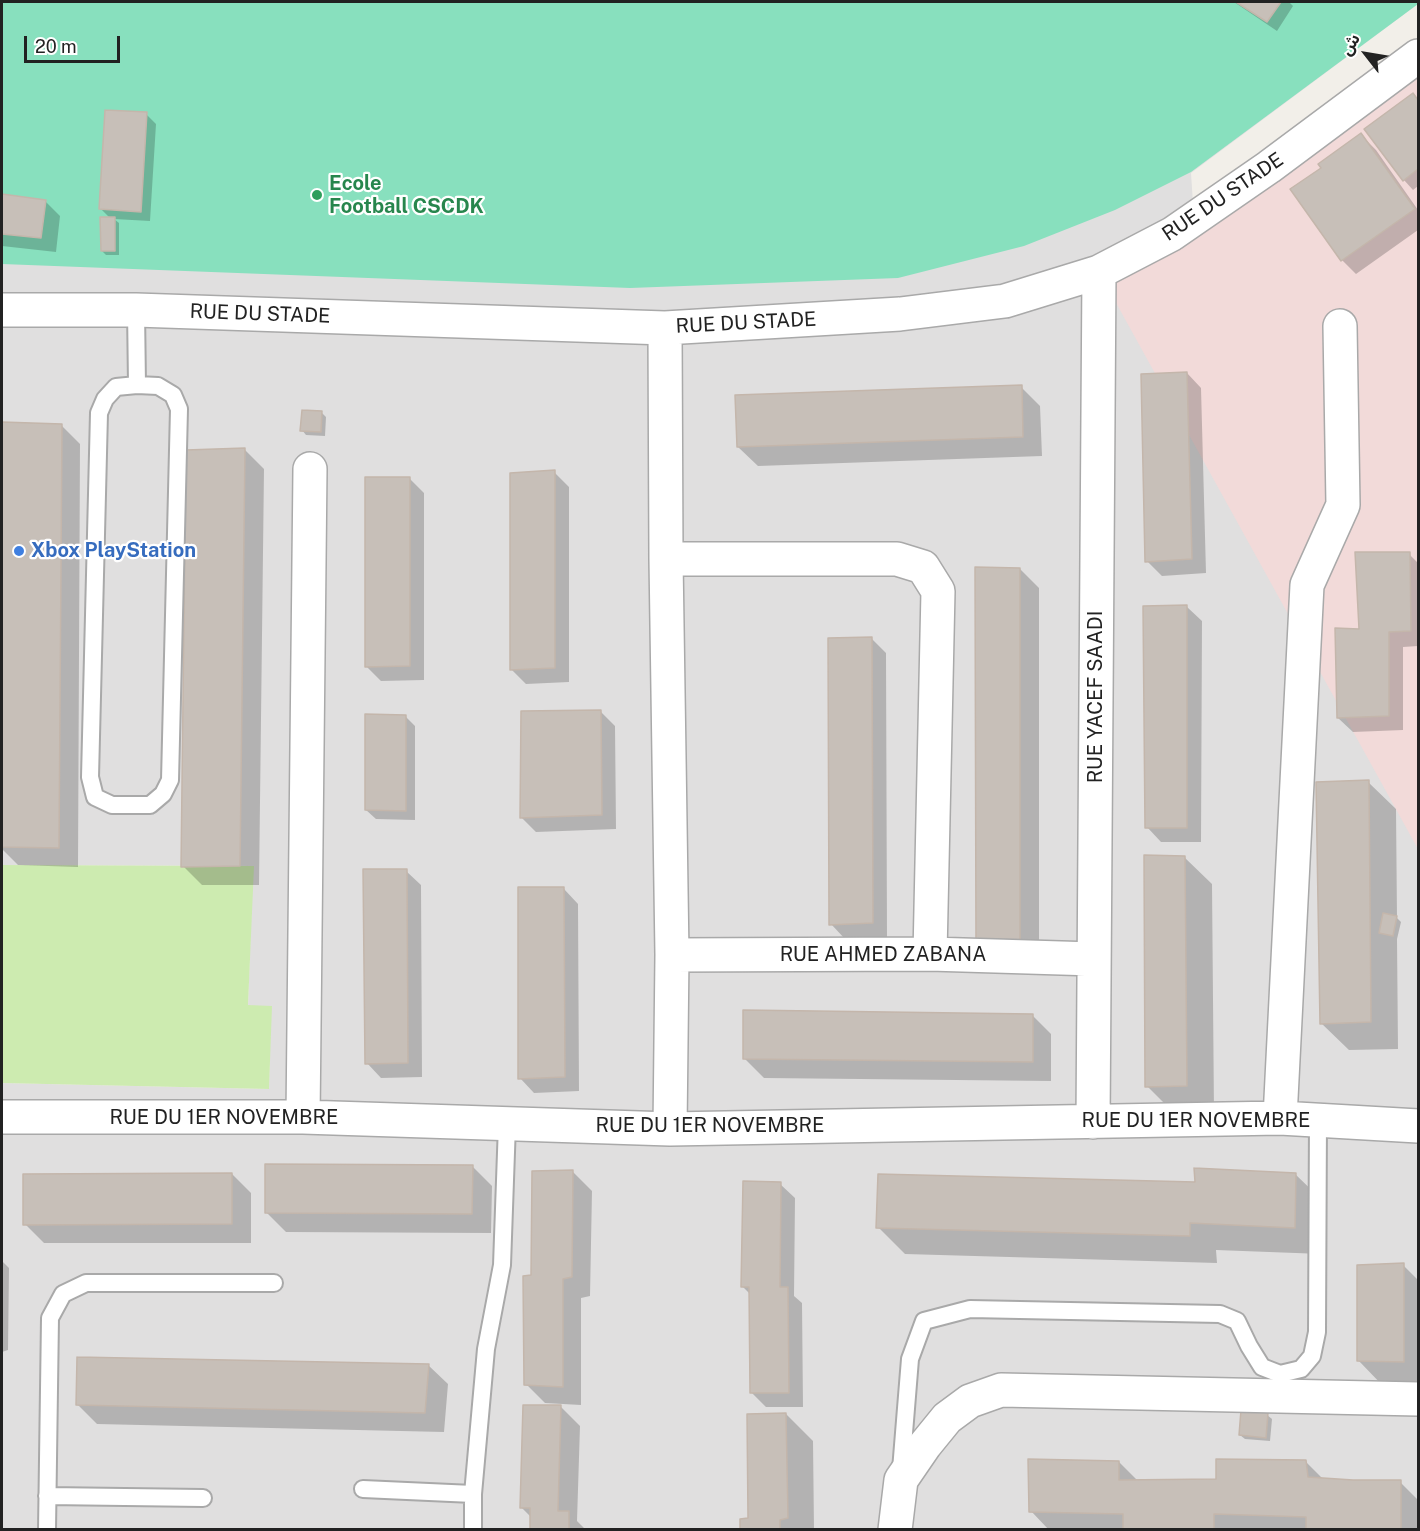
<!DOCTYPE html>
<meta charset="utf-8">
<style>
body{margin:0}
#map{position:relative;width:1420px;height:1531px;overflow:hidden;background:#f2efe9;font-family:"Public Sans","Noto Sans Arabic",sans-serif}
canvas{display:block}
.frame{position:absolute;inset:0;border:3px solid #222;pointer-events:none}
.north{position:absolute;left:1336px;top:24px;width:60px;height:60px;-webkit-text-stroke:4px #fff;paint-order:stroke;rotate:301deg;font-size:16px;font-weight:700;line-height:24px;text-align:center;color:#222}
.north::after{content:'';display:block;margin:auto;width:21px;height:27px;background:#222;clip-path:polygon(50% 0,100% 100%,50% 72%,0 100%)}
.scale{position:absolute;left:24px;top:36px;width:96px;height:27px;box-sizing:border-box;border:3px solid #222;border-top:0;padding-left:8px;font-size:18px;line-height:21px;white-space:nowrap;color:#222;-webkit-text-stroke:4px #fff;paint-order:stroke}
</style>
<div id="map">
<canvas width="1420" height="1531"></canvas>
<div class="frame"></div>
<div class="north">ش</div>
<div class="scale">20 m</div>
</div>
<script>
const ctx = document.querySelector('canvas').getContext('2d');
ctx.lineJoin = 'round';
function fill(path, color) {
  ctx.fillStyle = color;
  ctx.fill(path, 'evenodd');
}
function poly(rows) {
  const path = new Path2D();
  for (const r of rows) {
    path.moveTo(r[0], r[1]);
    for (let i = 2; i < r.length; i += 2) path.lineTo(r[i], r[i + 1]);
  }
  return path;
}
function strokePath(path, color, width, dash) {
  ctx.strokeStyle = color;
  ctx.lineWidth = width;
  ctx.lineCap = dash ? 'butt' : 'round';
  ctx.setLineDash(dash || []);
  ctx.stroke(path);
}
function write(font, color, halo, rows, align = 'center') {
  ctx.font = font + ' "Public Sans",sans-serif';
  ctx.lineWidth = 4.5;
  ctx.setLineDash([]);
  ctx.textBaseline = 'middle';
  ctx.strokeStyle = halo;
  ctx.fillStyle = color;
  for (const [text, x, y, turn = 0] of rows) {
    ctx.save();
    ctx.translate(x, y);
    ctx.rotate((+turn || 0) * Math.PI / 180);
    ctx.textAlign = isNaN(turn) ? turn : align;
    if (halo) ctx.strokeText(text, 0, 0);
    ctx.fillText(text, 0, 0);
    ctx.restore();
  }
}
const residential = poly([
 [2,2,1418,2,1418,4,1191,173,1199,295,1418,289,1418,1529,2,1529,2,1083,269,1089,271,1006,248,1006,253,866,2,865]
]);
const commercial = poly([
 [1418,39,1418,849,1099,272]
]);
const grass = poly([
 [2,865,254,866,248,1005,272,1006,269,1089,2,1083]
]);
const pitch = poly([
 [2,2,1418,2,1418,4,1191,172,1115,210,1024,246,898,278,630,288,2,264]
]);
const shadow = poly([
 [1234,2,1289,2,1293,6,1277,31],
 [1413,95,1418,100,1418,186,1413,190,1404,180],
 [146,114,156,124,150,221,114,219,119,223,119,255,106,255,102,251,111,219,101,209],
 [1361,135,1376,150,1418,210,1418,230,1356,274,1342,260,1323,168],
 [2,196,45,201,60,216,56,252,2,246],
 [1187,373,1201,388,1206,573,1162,576,1147,561],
 [1021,387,1040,406,1042,456,758,466,738,447],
 [321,412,326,417,325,436,306,435,302,430],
 [4,423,61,425,80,444,78,867,18,865,2,849,2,607],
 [244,449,264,469,259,885,202,885,183,866],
 [554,472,569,487,569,682,526,684,511,669],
 [409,478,424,493,424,680,381,681,367,667],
 [1409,554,1418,563,1418,646,1403,647,1403,730,1353,732,1338,718,1360,631],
 [1020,569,1039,588,1039,967,996,967],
 [1187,607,1202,621,1201,842,1161,842,1147,827],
 [871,638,886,653,887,937,845,939,831,924],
 [600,711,615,726,616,829,536,832,521,817],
 [405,716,415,726,415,820,376,819,366,810],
 [1368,782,1396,809,1397,918,1401,922,1397,939,1398,1049,1349,1050,1321,1023],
 [1184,857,1212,884,1214,1113,1174,1113,1147,1086],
 [406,871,421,885,422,1077,381,1078,367,1063],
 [564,889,578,904,579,1091,534,1093,520,1078],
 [1032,1015,1051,1034,1051,1081,764,1078,745,1059],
 [473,1167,492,1186,491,1233,286,1232,267,1213],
 [573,1172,592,1191,590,1296,581,1298,581,1405,545,1403,526,1384,533,1277],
 [232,1174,251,1193,251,1243,44,1243,25,1224],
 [1295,1174,1323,1201,1322,1254,1216,1250,1217,1263,905,1254,878,1227,1196,1183],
 [780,1184,795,1198,794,1296,802,1303,803,1407,766,1407,752,1393,751,1295,743,1287],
 [2,1261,9,1268,8,1350,2,1352],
 [1403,1265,1418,1280,1418,1389,1385,1388,1358,1360],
 [428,1365,448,1384,444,1432,97,1424,78,1405],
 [560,1406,580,1426,577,1521,586,1530,531,1530,531,1517,521,1507],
 [786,1414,813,1441,814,1530,741,1530,750,1520],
 [1267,1415,1272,1419,1270,1441,1245,1439,1240,1435],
 [1305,1461,1324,1480,1400,1482,1418,1500,1418,1530,1049,1530,1031,1511,1119,1462,1138,1481,1218,1480]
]);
const building = poly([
 [1236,2,1281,2,1267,22,1236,2],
 [1413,93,1418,100,1418,169,1403,181,1364,129,1413,93],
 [105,110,147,112,141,212,99,209,105,110],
 [1361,133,1415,209,1341,261,1290,189,1321,168,1318,164,1361,133],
 [2,194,46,200,41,238,2,234,2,194],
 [100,217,115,217,115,251,101,251,100,217],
 [1187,372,1192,559,1145,562,1141,374,1187,372],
 [1022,385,1023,437,737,447,735,395,1022,385],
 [302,410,322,411,321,432,300,431,302,410],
 [2,422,62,424,59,848,2,847,2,422],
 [245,448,240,866,181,867,186,450,245,448],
 [555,470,555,668,510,670,510,473,555,470],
 [365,477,410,477,410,666,365,667,365,477],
 [1355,552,1410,552,1411,631,1389,632,1389,716,1337,718,1335,628,1359,629,1355,552],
 [975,567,1020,568,1020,948,976,949,975,567],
 [1187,605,1187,828,1145,828,1143,606,1187,605],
 [872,637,873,923,829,925,828,638,872,637],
 [601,710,602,815,520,818,521,711,601,710],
 [365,714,406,715,406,811,365,810,365,714],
 [1369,780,1371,1022,1320,1024,1316,782,1369,780],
 [1144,855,1185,856,1187,1086,1145,1087,1144,855],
 [363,869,407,869,408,1063,365,1064,363,869],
 [518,887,564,887,565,1077,518,1079,518,887],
 [1383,913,1397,916,1393,936,1379,933,1383,913],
 [743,1010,1033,1014,1033,1062,743,1059,743,1010],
 [265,1164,473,1165,472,1214,265,1213,265,1164],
 [1194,1168,1296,1173,1295,1228,1190,1223,1190,1236,876,1228,878,1174,1195,1182,1194,1168],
 [573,1170,572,1277,563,1279,563,1387,524,1385,523,1276,531,1275,532,1171,573,1170],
 [232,1173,232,1224,23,1225,23,1174,232,1173],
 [743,1181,781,1182,780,1287,788,1287,789,1393,750,1393,749,1287,741,1287,743,1181],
 [1404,1263,1404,1362,1357,1361,1357,1265,1404,1263],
 [77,1357,429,1364,425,1413,76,1405,77,1357],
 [523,1405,561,1405,558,1511,569,1511,569,1530,530,1530,530,1508,520,1508,523,1405],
 [1241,1410,1268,1413,1266,1438,1239,1435,1241,1410],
 [786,1413,788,1518,780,1520,780,1530,740,1530,740,1519,748,1518,747,1414,786,1413],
 [1028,1459,1119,1461,1119,1480,1216,1479,1216,1459,1306,1460,1308,1477,1353,1480,1401,1480,1401,1530,1306,1530,1306,1517,1214,1514,1214,1530,1123,1530,1123,1514,1029,1512,1028,1459]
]);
const service = poly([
 [136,310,137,385],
 [137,385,158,386,173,395,179,409,170,780,163,794,150,805,112,805,95,797,90,777,99,413,105,399,116,387,137,385],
 [901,1470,910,1359,924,1321,970,1309,1220,1314,1237,1321,1249,1346,1262,1367,1280,1374,1301,1369,1312,1356,1317,1332,1318,1120],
 [363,1489,473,1494],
 [47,1496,203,1498],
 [47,1530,50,1318,63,1294,86,1283,274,1283],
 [473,1530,473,1494,486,1349,502,1265,507,1124]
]);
const minor = poly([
 [2,310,136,310,665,328,900,314,1005,301,1099,272,1172,234,1269,167,1418,56],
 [665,328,666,559,672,955,670,1129],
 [666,559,897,559,923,567,938,591,930,954],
 [672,955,930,954,1094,959],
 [2,1117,303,1117,670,1129,1280,1118,1418,1126],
 [303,1117,310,469],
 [1280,1118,1307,585,1343,505,1340,326],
 [1093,1122,1099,272],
 [895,1530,901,1480,925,1445,947,1418,970,1401,1001,1390,1418,1399]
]);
const markers = [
 [317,195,6,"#2e9e5b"],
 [19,551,6,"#3f7fe0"]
];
const leisureNames = [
 ["Ecole",329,184],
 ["Football CSCDK",329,207]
];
const streetNames = [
 ["RUE DU STADE",1223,197,-34],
 ["RUE DU STADE",260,314,2],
 ["RUE DU STADE",746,323,-3],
 ["RUE YACEF SAADI",1096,697,-90],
 ["RUE AHMED ZABANA",883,955],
 ["RUE DU 1ER NOVEMBRE",224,1118],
 ["RUE DU 1ER NOVEMBRE",1196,1121],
 ["RUE DU 1ER NOVEMBRE",710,1126]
];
const shopNames = [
 ["Xbox PlayStation",31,551]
];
fill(residential, '#e0dfdf');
fill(commercial, '#f2dad9');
fill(grass, '#cdebb0');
fill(pitch, '#88e0be');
fill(shadow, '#0003');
fill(building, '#c7bfb8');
strokePath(building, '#c4b6ab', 1.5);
strokePath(service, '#a9a9a9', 20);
strokePath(minor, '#a9a9a9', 36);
strokePath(service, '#fff', 16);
strokePath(minor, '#fff', 33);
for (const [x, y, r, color] of markers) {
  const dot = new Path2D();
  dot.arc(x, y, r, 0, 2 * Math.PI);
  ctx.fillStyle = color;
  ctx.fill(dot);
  strokePath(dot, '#fff', 2);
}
write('bold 20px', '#27864d', '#fff', leisureNames, 'left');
write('20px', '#222', '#fff', streetNames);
write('bold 20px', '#366cbe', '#fff', shopNames, 'left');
</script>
